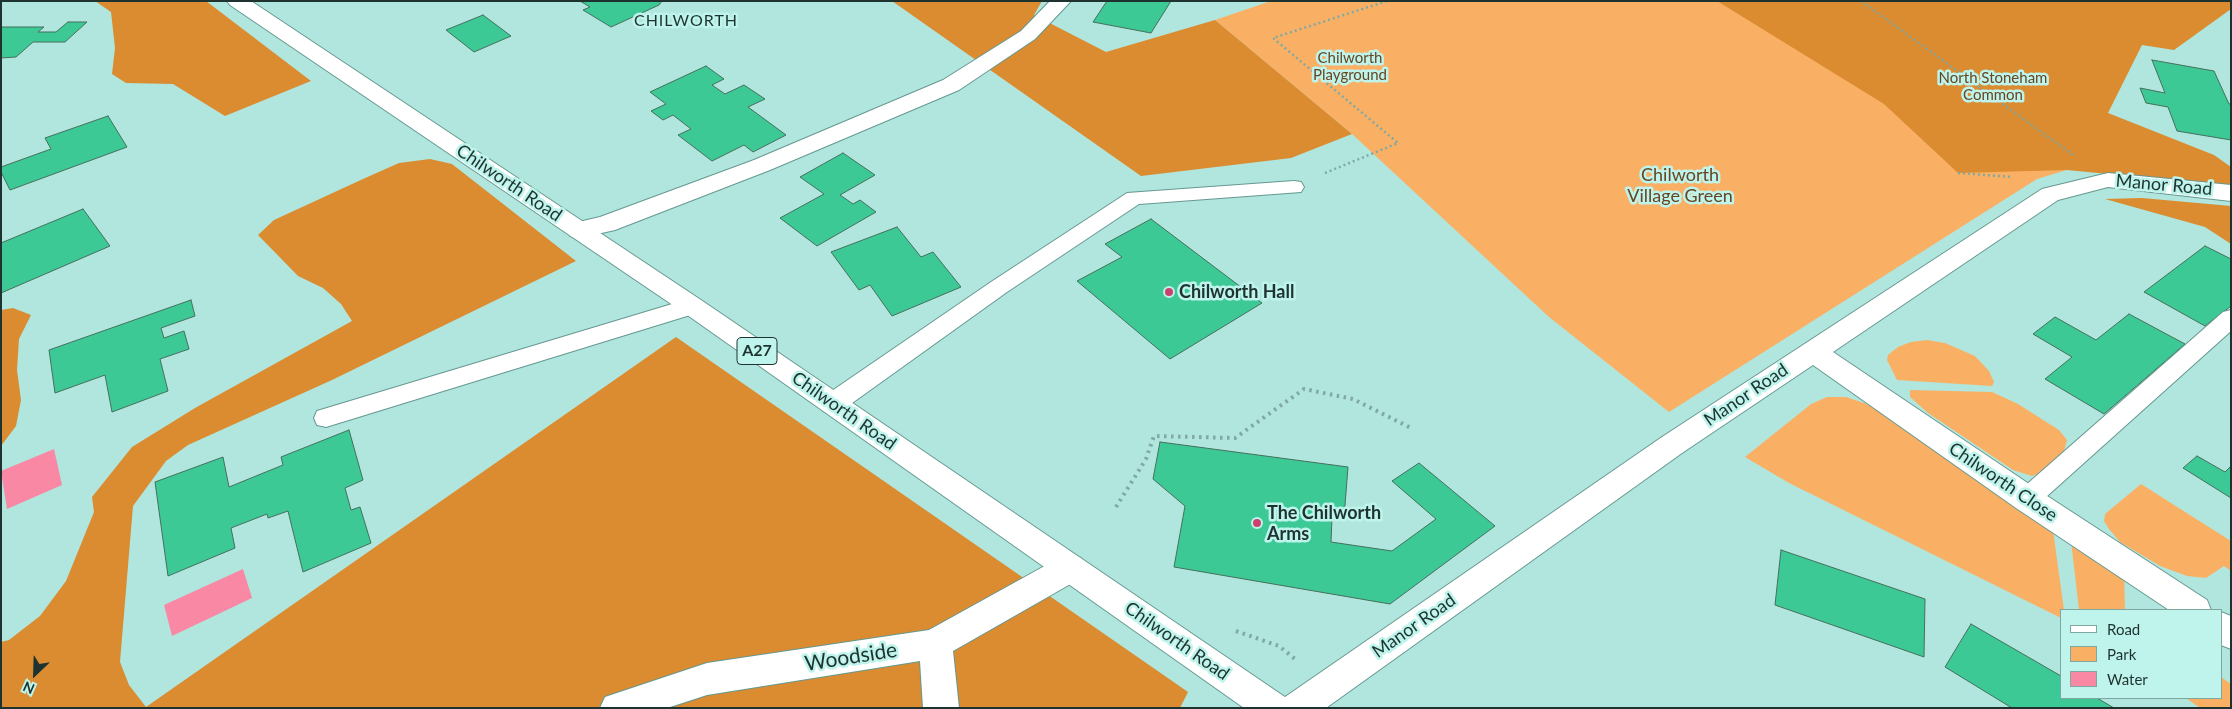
<!DOCTYPE html>
<style>
body{margin:0}
#map{position:relative;width:2232px;height:709px;overflow:hidden;background:#b1e6de;font-family:Lato,sans-serif}
canvas{display:block}
.frame{position:absolute;inset:0;border:2px solid #1e3330;pointer-events:none}
.legend{position:absolute;left:2060px;top:609px;width:162px;height:90px;box-sizing:border-box;background:#bef4eb;border:1px solid #7ea7a0;margin:0;padding:6px 9px;list-style:none;font-size:15px;color:#1e3330}
.legend li{display:flex;align-items:center;gap:10px;height:25px}
.legend b{width:25px;border:1px solid #7ea7a0}
.north{position:absolute;left:10px;top:649px;width:50px;height:50px;-webkit-text-stroke:4px #bef4eb;paint-order:stroke;rotate:204deg;font-size:14px;font-weight:700;line-height:20px;text-align:center;color:#1e3330}
.north::after{content:'';display:block;margin:auto;width:18px;height:22px;background:#1e3330;clip-path:polygon(50% 0,100% 100%,50% 72%,0 100%)}
</style>
<div id="map">
<canvas width="2232" height="709"></canvas>
<div class="frame"></div>
<ul class="legend">
<li><b style="height:6px;background:#fff"></b>Road</li>
<li><b style="height:14px;background:#fab064"></b>Park</li>
<li><b style="height:14px;background:#f988a5"></b>Water</li>
</ul>
<div class="north">N</div>
</div>
<script>
const ctx = document.querySelector('canvas').getContext('2d');
ctx.lineJoin = 'round';
function fill(path, color) {
  ctx.fillStyle = color;
  ctx.fill(path, 'evenodd');
}
function poly(rows) {
  const path = new Path2D();
  for (const r of rows) {
    path.moveTo(r[0], r[1]);
    for (let i = 2; i < r.length; i += 2) path.lineTo(r[i], r[i + 1]);
  }
  return path;
}
function strokePath(path, color, width, dash) {
  ctx.strokeStyle = color;
  ctx.lineWidth = width;
  ctx.lineCap = dash ? 'butt' : 'round';
  ctx.setLineDash(dash || []);
  ctx.stroke(path);
}
function write(font, color, halo, rows, align = 'center') {
  ctx.font = font + ' Lato,sans-serif';
  ctx.lineWidth = 5;
  ctx.setLineDash([]);
  ctx.textBaseline = 'middle';
  ctx.strokeStyle = halo;
  ctx.fillStyle = color;
  for (const [text, x, y, turn = 0] of rows) {
    ctx.save();
    ctx.translate(x, y);
    ctx.rotate((+turn || 0) * Math.PI / 180);
    ctx.textAlign = isNaN(turn) ? turn : align;
    if (halo) ctx.strokeText(text, 0, 0);
    ctx.fillText(text, 0, 0);
    ctx.restore();
  }
}
const green = poly([
 [1271,1,1842,1,2070,169,2037,179,1669,412,1549,317,1352,134,1215,20],
 [1927,340,1945,343,1975,356,1989,371,1994,382,1992,386,1897,380,1887,360,1888,355,1898,347,1911,342],
 [1910,390,1992,392,2018,404,2059,430,2067,440,2064,451,2048,470,2032,476,2013,470,1928,413,1910,397],
 [1827,397,1846,397,1864,403,1917,430,2052,523,2064,610,2061,610,2061,618,1789,483,1745,457,1811,404],
 [2141,484,2231,541,2231,571,2224,566,2206,578,2187,576,2160,566,2120,542,2109,529,2104,521,2105,514],
 [2071,541,2124,569,2125,610,2079,610],
 [2221,677,2231,684,2231,708,2200,708,2186,698,2221,698]
]);
const forest = poly([
 [95,1,206,1,311,81,225,116,173,84,126,83,112,74,115,48,111,12],
 [892,1,1042,1,1034,15,1106,52,1215,20,1352,134,1291,158,1141,176],
 [1717,1,2231,1,2231,9,2174,50,2142,45,2108,113,2214,155,2231,167,2231,186,2067,170,1958,173,1884,104],
 [430,159,452,164,576,261,332,380,188,445,166,461,133,506,120,662,129,685,146,707,676,337,1188,692,1180,708,1,708,1,642,9,640,40,616,66,581,94,512,92,497,132,447,195,408,352,321,341,304,323,288,298,276,258,235,274,220,363,179,399,163],
 [2142,198,2231,206,2231,244,2205,227,2105,199],
 [13,308,31,315,19,339,17,370,21,400,16,426,1,446,1,310]
]);
const water = poly([
 [54,449,62,485,7,509,1,471],
 [243,569,252,598,172,636,164,605]
]);
const building = poly([
 [580,1,662,1,659,5,611,27,583,10,590,7,580,1],
 [1107,1,1171,1,1151,33,1093,22,1107,1],
 [483,15,511,36,474,52,446,30,483,15],
 [68,22,87,22,65,42,33,42,16,57,1,58,1,27,44,27,38,32,56,32,68,22],
 [2152,60,2214,71,2229,104,2231,104,2231,140,2177,131,2168,107,2146,103,2140,88,2165,93,2152,60],
 [706,66,724,79,712,85,725,94,744,85,765,99,748,107,786,135,753,152,744,145,712,161,678,135,691,129,673,115,663,120,651,111,666,104,650,92,706,66],
 [108,116,127,147,10,190,1,172,1,167,51,149,45,138,108,116],
 [843,153,875,175,840,195,853,204,860,200,876,212,817,246,780,218,824,194,800,177,843,153],
 [83,209,110,246,1,293,1,243,83,209],
 [1151,219,1262,303,1170,359,1077,281,1122,257,1105,244,1151,219],
 [897,227,921,257,933,252,961,287,892,316,870,285,859,290,831,252,897,227],
 [2205,246,2231,259,2231,306,2205,326,2144,292,2205,246],
 [191,300,195,316,161,328,164,338,184,331,189,349,160,359,168,391,112,412,105,375,55,393,49,350,191,300],
 [2129,314,2185,344,2104,414,2045,379,2072,357,2033,334,2055,317,2096,340,2129,314],
 [349,430,363,480,345,488,351,510,360,507,371,543,303,572,288,511,268,518,267,514,231,528,235,548,168,576,155,482,223,457,229,487,283,465,281,457,349,430],
 [1160,442,1348,467,1344,518,1332,517,1331,542,1392,551,1436,519,1392,481,1419,463,1495,526,1390,604,1174,567,1185,506,1153,479,1160,442],
 [2197,456,2225,472,2231,466,2231,498,2183,468,2197,456],
 [1781,550,1925,599,1924,657,1775,605,1781,550],
 [1971,624,2061,676,2061,698,2097,698,2114,708,2012,708,1945,667,1971,624]
]);
const pathFar1 = poly([
 [1861,1,2073,155],
 [1325,173,1398,143,1273,38,1387,1],
 [1958,173,2013,177]
]);
const path = poly([
 [1116,507,1146,459,1154,436,1235,438,1304,389,1353,399,1413,429],
 [1236,631,1279,646,1295,659]
]);
const service = poly([
 [1294,181,1301,182,1304,187,1301,192,1139,204,1007,292,841,411,832,413,823,411,820,404,823,397,991,282,1127,193,1294,181],
 [692,298,700,300,703,306,700,312,326,427,317,425,314,418,317,411,692,298],
 [2231,310,2231,331,2036,506,2027,510,2018,506,2014,499,2018,492,2223,312,2231,310]
]);
const minor = poly([
 [1050,1,1071,1,1035,39,959,90,770,170,615,230,579,238,570,236,567,230,570,224,600,217,754,160,943,80,1021,31,1050,1],
 [2108,173,2231,185,2231,201,2108,187,2058,200,1833,352,2038,490,2207,600,2211,610,2169,610,2016,508,1813,365,1682,453,1326,708,1280,708,1285,697,1662,437,2042,189,2108,173],
 [1070,555,1081,558,1086,568,1081,578,953,651,959,708,923,708,920,661,707,695,667,708,600,708,605,697,707,663,929,630,1059,558,1070,555],
 [2221,612,2231,616,2231,649,2221,645,2221,612]
]);
const primary = poly([
 [227,1,251,1,701,300,1285,697,1290,708,1244,708,683,312,230,5,227,1]
]);
const markers = [
 [1169,292,5,"#cd406e"],
 [1257,523,5,"#cd406e"]
];
const farParknames = [
 ["Chilworth",1350,58],
 ["Playground",1350,75],
 ["North Stoneham",1993,78],
 ["Common",1993,95]
];
const farQuarternames = [
 ["CHILWORTH",686,21]
];
const shields = [
 [757,351,40]
];
const shieldNames = [
 ["A27",757,351]
];
const parkNames = [
 ["Chilworth",1680,175],
 ["Village Green",1680,196]
];
const streetNames = [
 ["Chilworth Road",509,183,34],
 ["Manor Road",2164,185,5],
 ["Manor Road",1746,395,-34],
 ["Chilworth Road",844,411,35],
 ["Chilworth Close",2003,482,34],
 ["Manor Road",1414,626,-35],
 ["Chilworth Road",1177,641,35]
];
const poiNames = [
 ["Chilworth Hall",1179,292],
 ["The Chilworth",1267,513],
 ["Arms",1267,534]
];
const nearStreetnames = [
 ["Woodside",851,657,-9]
];
fill(green, '#fab064');
fill(forest, '#db8b30');
fill(water, '#f988a5');
fill(building, '#3cc996');
strokePath(building, '#456f5c', 1);
strokePath(service, '#659890', 2);
strokePath(minor, '#659890', 2);
strokePath(primary, '#659890', 2);
strokePath(pathFar1, '#7fa9a2', 2.5, [2, 3]);
strokePath(path, '#7fa9a2', 4, [2.5, 4.5]);
fill(service, '#fff');
fill(minor, '#fff');
fill(primary, '#fff');
for (const [x, y, r, color] of markers) {
  const dot = new Path2D();
  dot.arc(x, y, r, 0, 2 * Math.PI);
  ctx.fillStyle = color;
  ctx.fill(dot);
  strokePath(dot, '#bef4eb', 2);
}
write('15px', '#674522', '#bef4eb', farParknames);
ctx.letterSpacing = '1px';
write('16px', '#1e3330', '#bef4eb', farQuarternames);
ctx.letterSpacing = '0px';
for (const [x, y, w] of shields) {
  const box = new Path2D();
  box.roundRect(x - w / 2, y - 13.5, w, 27, 4);
  ctx.fillStyle = '#bef4eb';
  ctx.fill(box);
  strokePath(box, '#1e3330', 1);
}
write('bold 16px', '#1e3330', null, shieldNames);
write('18px', '#674522', '#bef4eb', parkNames);
write('18px', '#1e3330', '#bef4eb', streetNames);
write('bold 18px', '#1e3330', '#bef4eb', poiNames, 'left');
write('21px', '#1e3330', '#bef4eb', nearStreetnames);
</script>
